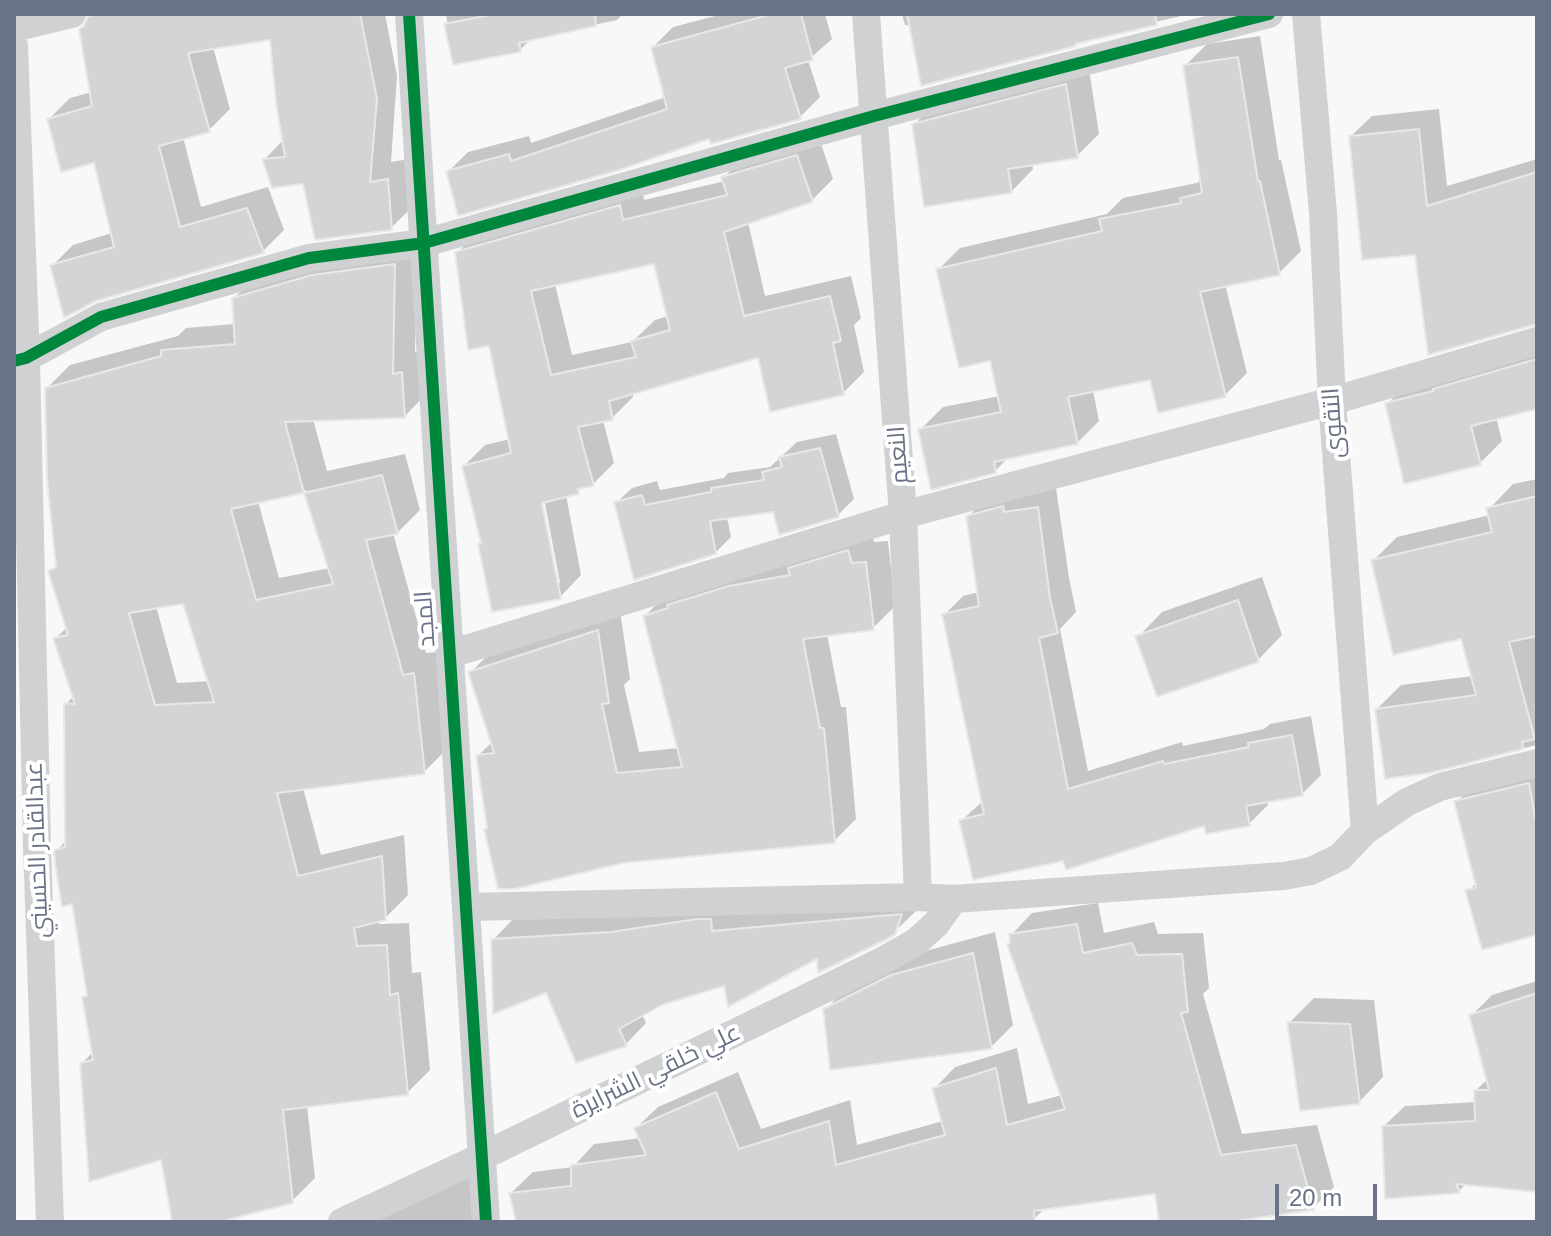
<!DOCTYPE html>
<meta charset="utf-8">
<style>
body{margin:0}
#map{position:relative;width:1551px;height:1236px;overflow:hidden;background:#f8f8f8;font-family:Arial,sans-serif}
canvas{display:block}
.frame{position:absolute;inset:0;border:16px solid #697287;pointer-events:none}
.scale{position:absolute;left:1275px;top:1184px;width:102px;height:36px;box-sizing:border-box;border:4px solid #697287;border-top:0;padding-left:10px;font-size:24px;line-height:28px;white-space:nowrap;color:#697287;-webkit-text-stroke:6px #fff;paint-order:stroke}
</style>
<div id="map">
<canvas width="1551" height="1236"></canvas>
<div class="frame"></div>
<div class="scale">20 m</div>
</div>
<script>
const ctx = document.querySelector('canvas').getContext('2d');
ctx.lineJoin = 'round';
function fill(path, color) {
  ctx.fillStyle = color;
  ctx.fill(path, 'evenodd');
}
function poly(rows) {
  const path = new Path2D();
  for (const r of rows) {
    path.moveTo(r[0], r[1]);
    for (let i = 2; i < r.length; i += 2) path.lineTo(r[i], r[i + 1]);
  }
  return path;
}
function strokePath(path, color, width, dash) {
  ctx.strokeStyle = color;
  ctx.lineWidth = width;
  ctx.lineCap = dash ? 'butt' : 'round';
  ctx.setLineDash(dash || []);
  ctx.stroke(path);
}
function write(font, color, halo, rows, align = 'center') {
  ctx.font = font + ' Arial,Cairo,sans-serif';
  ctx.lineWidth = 8;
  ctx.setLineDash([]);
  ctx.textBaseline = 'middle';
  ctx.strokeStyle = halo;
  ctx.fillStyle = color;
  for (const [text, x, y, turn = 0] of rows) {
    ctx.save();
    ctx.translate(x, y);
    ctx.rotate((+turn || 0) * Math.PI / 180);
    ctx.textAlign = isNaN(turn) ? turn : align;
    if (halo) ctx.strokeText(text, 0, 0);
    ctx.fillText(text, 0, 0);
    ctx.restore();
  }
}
const shadow = poly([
 [90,14,385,14,397,76,391,162,409,159,412,207,391,228,264,160,284,139,271,38,213,47,230,109,209,130,183,137,201,207,268,187,284,230,263,251,52,266,73,245,112,233,95,161,49,119,70,98,92,92],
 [446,14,623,14,617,20,532,38,520,50,454,63],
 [723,14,825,14,832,39,808,60,820,97,800,117,711,136,448,172,468,152,529,136,531,143,666,97,653,47,673,27],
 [902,14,1189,14,1078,41,1075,45,905,25],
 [1260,36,1279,160,1281,160,1301,251,1279,273,1225,284,1247,373,1225,395,1151,378,1093,390,1099,421,1077,443,1009,457,995,471,921,429,943,407,1000,396,992,359,938,270,960,248,1107,214,1123,198,1197,183,1202,178,1185,66,1207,44],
 [1088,63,1099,134,1077,156,1032,164,1033,169,1011,192,914,125,936,102],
 [1439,109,1447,186,1537,159,1537,316,1417,253,1351,136,1372,116],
 [818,135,833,179,812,200,748,222,765,296,851,276,861,318,854,325,864,372,843,393,759,355,633,392,633,397,612,418,603,420,614,463,593,484,566,495,581,575,560,597,483,542,464,466,485,445,510,439,491,344,457,253,479,231,641,185,644,200,725,181,724,177,745,156],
 [656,262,668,316,655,320,632,342,572,355,555,284],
 [543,493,560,583,556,583,539,494],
 [417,242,415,352,424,351,427,393,405,416,313,419,327,471,405,454,420,510,397,533,393,533,426,653,437,652,447,749,424,772,303,788,321,855,404,835,408,895,385,918,378,920,379,924,409,923,412,973,421,972,430,1070,407,1093,307,1105,315,1178,292,1201,211,1222,174,1222,163,1158,82,1063,93,1052,85,998,89,993,73,902,56,851,67,840,66,704,74,696,56,638,68,626,50,572,58,564,47,388,70,365,178,336,186,328,235,324,234,298,257,275],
 [306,490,330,568,279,578,258,501],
 [184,602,210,681,177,683,156,606],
 [1537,344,1537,407,1496,417,1502,441,1480,463,1387,404,1409,382],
 [836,434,854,499,838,515,774,510,727,517,731,537,715,553,616,503,632,488,657,481,660,490,724,478,728,473,770,467,797,442],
 [1537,479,1537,745,1429,771,1377,709,1401,685,1473,676,1462,636,1373,561,1397,537,1490,515,1489,509,1513,484],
 [1056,488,1069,578,1076,612,1060,629,1088,771,1182,742,1183,746,1264,729,1270,724,1311,716,1321,775,1302,794,1267,800,1268,805,1249,824,1206,823,1065,858,962,820,983,801,944,615,963,596,979,592,968,517,987,497],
 [870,529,874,542,888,541,895,606,873,628,827,634,841,707,846,707,856,819,834,841,489,827,478,756,492,742,470,673,492,651,620,610,630,679,624,685,639,752,679,748,645,616,667,594],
 [1262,577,1282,635,1258,660,1138,637,1162,612],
 [1537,763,1537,933,1468,891,1477,882,1456,802,1480,778],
 [921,895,915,912,893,933,661,1003,642,1014,646,1023,626,1044,547,990,493,940,513,919],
 [1098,903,1104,933,1154,922,1158,934,1203,933,1209,988,1203,994,1242,1134,1317,1125,1334,1187,1313,1208,1235,1219,1232,1222,1161,1222,1157,1192,1046,1207,1034,1219,1009,1222,518,1222,511,1193,533,1172,573,1167,594,1144,641,1138,636,1128,658,1107,738,1072,761,1129,850,1100,857,1145,943,1121,934,1089,955,1067,1017,1048,1028,1104,1062,1095,1011,935,1032,913],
 [995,932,1013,1025,991,1047,825,1010,847,987,915,954],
 [1537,981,1537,1190,1467,1183,1459,1191,1384,1126,1405,1106,1477,1102,1476,1090,1488,1079,1471,1016,1492,995],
 [1314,998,1374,1000,1383,1077,1359,1102,1289,1023],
 [496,1168,492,1222,333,1222]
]);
const building = poly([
 [99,14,360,14,377,99,370,182,388,179,392,230,315,240,303,184,272,188,262,159,285,157,276,103,270,40,188,53,210,132,159,146,180,227,247,208,264,253,96,301,64,318,50,265,114,247,94,163,61,172,47,119,92,106,79,29,84,26,88,16,99,14],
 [495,14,595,14,596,26,519,43,521,52,453,65,444,24,495,14],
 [772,14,801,14,813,60,785,68,801,119,711,144,709,139,613,172,458,216,446,171,509,154,511,161,667,109,651,47,772,14],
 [907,14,1155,14,1157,25,1075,44,1076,46,921,86,907,14],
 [1238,57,1258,181,1260,181,1280,275,1200,292,1226,397,1158,413,1150,380,1068,397,1078,444,994,462,996,473,931,490,918,429,1001,412,990,361,959,368,936,269,1102,231,1099,219,1181,203,1180,198,1202,193,1183,65,1238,57],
 [1066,84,1078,158,1008,169,1012,193,924,207,912,124,1066,84],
 [1419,129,1427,206,1537,172,1537,324,1428,355,1415,255,1362,260,1349,136,1419,129],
 [797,155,813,202,724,232,744,316,830,296,841,341,833,343,844,395,770,412,758,358,609,401,613,420,578,427,594,486,578,489,579,494,542,503,561,599,492,612,478,544,481,543,462,466,511,453,489,346,468,350,455,252,620,205,623,220,727,195,721,177,797,155],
 [654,264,670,330,631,341,636,357,551,375,531,291,654,264],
 [395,264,393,374,402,372,405,418,285,422,304,493,382,475,398,534,366,540,403,675,414,673,425,774,277,793,298,876,382,856,386,920,354,928,357,946,387,945,390,995,398,993,408,1095,283,1110,293,1203,219,1222,172,1222,161,1160,89,1182,80,1063,93,1060,82,997,87,996,72,904,62,907,55,864,54,850,65,847,64,703,75,704,53,638,68,635,48,571,56,567,47,480,45,388,161,356,161,350,235,344,232,298,312,275,395,264],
 [304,493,333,584,256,600,231,509,304,493],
 [183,604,214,702,155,705,129,613,183,604],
 [1537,359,1537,409,1471,426,1481,465,1404,484,1385,403,1433,391,1433,389,1537,359],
 [820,448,839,517,779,535,773,512,710,521,716,554,634,580,614,502,642,495,645,505,711,492,711,488,764,480,762,472,782,467,779,457,820,448],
 [1537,496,1537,636,1509,642,1535,739,1522,742,1523,749,1430,773,1385,779,1375,709,1476,695,1461,639,1393,655,1371,560,1492,532,1486,508,1537,496],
 [1003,506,1004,512,1038,507,1050,598,1058,633,1039,638,1068,789,1163,761,1164,764,1249,747,1248,743,1292,735,1303,796,1246,806,1250,826,1206,834,1204,826,1066,870,1063,861,973,880,959,820,984,814,942,614,979,606,966,516,1003,506],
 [848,550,852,563,866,562,874,630,803,639,820,728,824,728,835,843,623,863,515,889,498,889,484,829,487,828,476,755,494,753,468,672,598,630,609,703,602,704,617,773,682,767,643,616,668,608,667,605,729,586,790,575,788,568,848,550],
 [1238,600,1259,662,1157,697,1135,636,1238,600],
 [1529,783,1537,828,1537,935,1482,950,1465,890,1476,887,1454,801,1529,783],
 [902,914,895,935,818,973,817,959,728,1007,724,986,662,1005,619,1029,627,1046,576,1063,546,993,493,1014,491,939,611,932,697,919,711,919,712,931,902,914],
 [1077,924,1083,953,1132,943,1137,955,1182,954,1188,1012,1181,1013,1221,1155,1296,1145,1314,1210,1229,1222,1159,1222,1155,1194,1034,1211,1035,1222,516,1222,509,1193,571,1186,571,1165,646,1155,634,1128,716,1092,739,1149,829,1121,836,1165,945,1135,932,1088,996,1068,1007,1125,1065,1109,1007,944,1010,943,1009,934,1077,924],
 [973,953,992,1049,830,1070,823,1009,891,975,973,953],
 [1537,993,1537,1192,1456,1184,1460,1193,1385,1199,1382,1126,1475,1121,1474,1090,1489,1090,1469,1015,1537,993],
 [1287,1022,1350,1024,1360,1104,1300,1111,1287,1022]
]);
const minor = poly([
 [409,14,486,1222],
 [866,14,903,515,918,897],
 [1306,14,1323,213,1332,401,1365,831],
 [14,28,72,14],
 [14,46,26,358,37,847,50,1222],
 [14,361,26,358,101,317,309,258,424,243,874,116,1269,14],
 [450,654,903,515,1332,401,1537,341],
 [467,907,918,897,954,899,1284,876,1311,871,1340,857,1365,831,1407,802,1440,787,1537,763],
 [342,1222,481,1157,884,960,916,942,936,924,954,899]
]);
const cycleway = poly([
 [409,14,486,1222],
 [14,361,26,358,101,317,309,258,424,243,874,116,1269,14]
]);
const streetNames = [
 ["التقوى",1334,423,-94],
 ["النعيم",899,455,-94],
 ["المجد",426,619,-94],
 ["عبدالقادر الحسيني",38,850,-92],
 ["علي خلقي الشرايرة",656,1072,-26]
];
fill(shadow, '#0003');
fill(building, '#d3d4d5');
strokePath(building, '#e8e8e8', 2);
strokePath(minor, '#d0d1d3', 28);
strokePath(cycleway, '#00873e', 12);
write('24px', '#697287', '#fff', streetNames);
</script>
